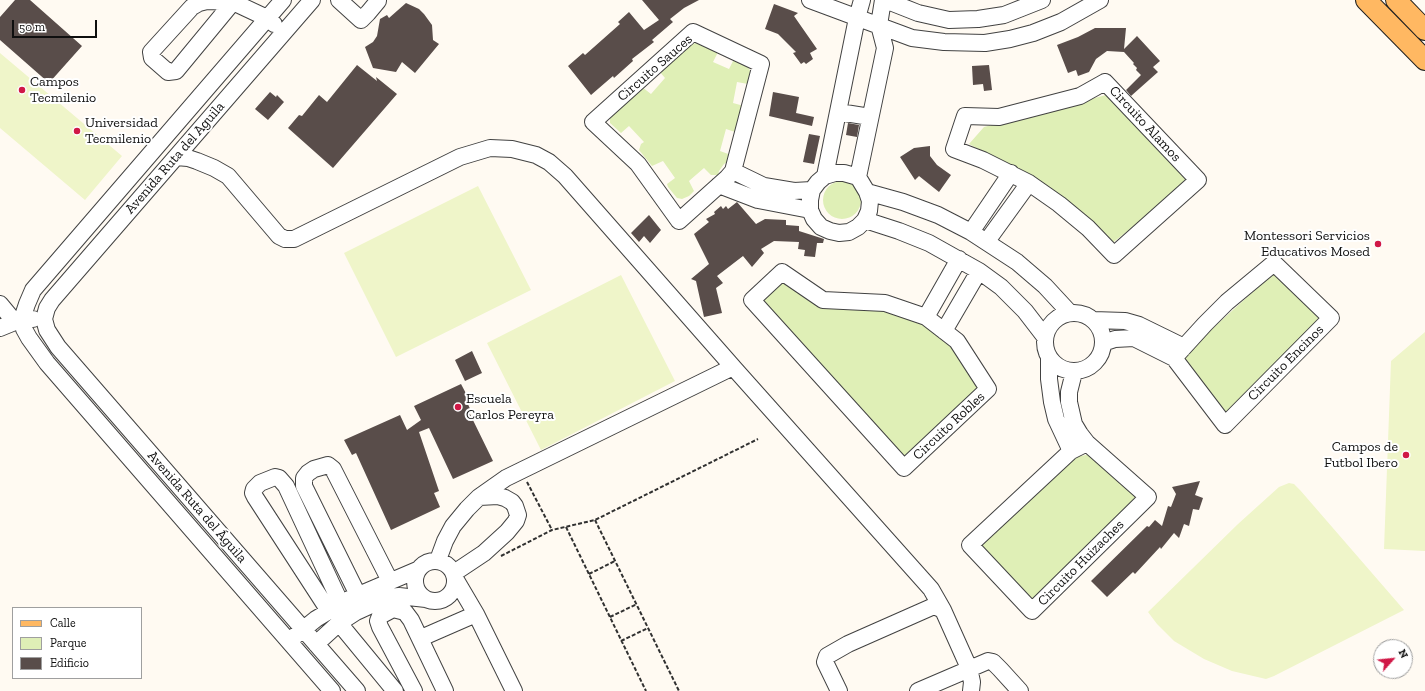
<!DOCTYPE html>
<meta charset="utf-8">
<style>
body{margin:0}
#map{position:relative;width:1425px;height:691px;overflow:hidden;background:#fffaf2;font-family:"Zilla Slab",serif}
canvas{display:block}
.legend{position:absolute;left:12px;top:607px;width:130px;height:72px;box-sizing:border-box;background:#fff;border:1px solid #9f9f9f;margin:0;padding:5px 7px;list-style:none;font-size:12px;color:#0f0f0f}
.legend li{display:flex;align-items:center;gap:8px;height:20px}
.legend b{width:20px;border:1px solid #9f9f9f}
.north{position:absolute;left:1373px;top:639px;width:40px;height:40px;box-sizing:border-box;background:#fff;border:1px solid #9f9f9f;border-radius:50%;rotate:63deg;font-size:11px;font-weight:700;line-height:16px;text-align:center;color:#0f0f0f}
.north::after{content:'';display:block;margin:auto;width:14px;height:18px;background:#d01746;clip-path:polygon(50% 0,100% 100%,50% 72%,0 100%)}
.scale{position:absolute;left:12px;top:20px;width:85px;height:18px;box-sizing:border-box;border:2px solid #0f0f0f;border-top:0;padding-left:5px;font-size:12px;line-height:14px;white-space:nowrap;color:#0f0f0f;-webkit-text-stroke:3px #fff;paint-order:stroke}
</style>
<div id="map">
<canvas width="1425" height="691"></canvas>
<ul class="legend">
<li><b style="height:5px;background:#ffb862"></b>Calle</li>
<li><b style="height:11px;background:#dfefb6"></b>Parque</li>
<li><b style="height:11px;background:#594d4a"></b>Edificio</li>
</ul>
<div class="north">N</div>
<div class="scale">50 m</div>
</div>
<script>
const ctx = document.querySelector('canvas').getContext('2d');
ctx.lineJoin = 'round';
function fill(path, color) {
  ctx.fillStyle = color;
  ctx.fill(path, 'evenodd');
}
function poly(rows) {
  const path = new Path2D();
  for (const r of rows) {
    if (r.length === 3) {
      path.moveTo(r[0] + r[2], r[1]);
      path.arc(r[0], r[1], r[2], 0, 2 * Math.PI);
      continue;
    }
    path.moveTo(r[0], r[1]);
    for (let i = 2; i < r.length; i += 2) path.lineTo(r[i], r[i + 1]);
  }
  return path;
}
function strokePath(path, color, width, dash) {
  ctx.strokeStyle = color;
  ctx.lineWidth = width;
  ctx.lineCap = dash ? 'butt' : 'round';
  ctx.setLineDash(dash || []);
  ctx.stroke(path);
}
function write(font, color, halo, rows, align = 'center') {
  ctx.font = font + ' "Zilla Slab",serif';
  ctx.lineWidth = 4;
  ctx.setLineDash([]);
  ctx.textBaseline = 'middle';
  ctx.strokeStyle = halo;
  ctx.fillStyle = color;
  for (const [text, x, y, turn = 0] of rows) {
    ctx.save();
    ctx.translate(x, y);
    ctx.rotate((+turn || 0) * Math.PI / 180);
    ctx.textAlign = isNaN(turn) ? turn : align;
    if (halo) ctx.strokeText(text, 0, 0);
    ctx.fillText(text, 0, 0);
    ctx.restore();
  }
}
const green = poly([
 [697,43,718,52,713,62,729,69,734,59,746,64,751,72,748,84,737,82,733,103,744,106,735,132,726,129,720,151,731,155,729,161,724,164,719,171,718,175,711,175,704,168,689,181,694,191,689,196,682,199,677,198,668,187,667,184,675,178,663,161,652,166,639,150,641,144,644,142,629,126,621,133,610,123,610,115,642,87,651,94,665,78,659,71,690,44],
 [1110,94,1189,183,1111,244,1012,167,969,144,984,127],
 [842,200,19],
 [1276,271,1325,321,1227,415,1181,357],
 [781,279,824,308,884,308,923,322,951,344,979,389,905,457,760,299],
 [1091,454,1141,497,1031,604,981,546,1071,458]
]);
const pitch = poly([
 [0,53,122,156,85,200,0,128],
 [478,186,531,290,396,357,344,253],
 [621,275,675,381,541,450,487,343],
 [1425,332,1425,551,1384,549,1391,361],
 [1289,483,1294,484,1300,490,1404,610,1274,676,1266,679,1232,671,1204,659,1174,641,1157,624,1148,612,1238,524,1279,487]
]);
const building = poly([
 [15,0,30,0,82,46,49,83,0,40,0,17],
 [642,0,699,0,684,8,670,19,673,22,652,40,654,42,632,59,633,61,614,78,613,76,591,95,568,66,583,53,585,55,620,24,618,22,629,12,644,30,659,20],
 [406,3,419,9,424,14,432,25,433,40,439,44,415,73,402,62,396,72,373,68,365,47,373,42,377,36,380,19,387,15,389,18],
 [774,4,798,13,794,16,817,49,810,53,813,59,806,64,804,62,801,64,793,53,796,52,778,34,765,29],
 [1095,28,1126,28,1124,49,1137,36,1160,61,1153,67,1158,72,1131,96,1126,90,1141,75,1136,70,1137,68,1133,64,1134,63,1124,52,1107,51,1096,59,1089,72,1078,76,1076,70,1068,73,1057,45,1078,37],
 [357,65,377,81,376,77,397,94,333,168,288,128,299,115,302,116,319,95,327,102],
 [989,65,992,90,984,91,983,84,973,85,972,66],
 [270,92,276,97,277,95,284,102,268,120,255,109],
 [773,92,799,97,796,113,814,117,812,126,769,116],
 [848,123,859,125,857,137,846,135],
 [809,134,820,136,814,164,803,162],
 [930,146,930,156,937,165,951,175,939,192,919,176,915,180,900,157,914,148],
 [737,202,756,224,765,219,786,220,786,225,799,226,799,231,824,239,823,243,817,243,815,257,804,256,805,250,798,249,799,242,774,241,761,249,764,253,752,267,743,256,717,276,723,283,716,288,722,313,704,317,696,281,691,279,709,264,694,234,709,222,706,219,715,214,714,212,721,206,723,209,726,206,728,209],
 [649,215,661,230,650,243,644,236,639,242,631,233],
 [472,351,482,373,465,381,455,360],
 [461,384,470,401,467,402,471,411,469,412,493,461,453,479,429,428,419,432,439,491,434,493,440,507,391,530,356,453,352,455,344,440,400,415,407,430,421,420,414,406],
 [1200,481,1195,495,1203,498,1199,510,1193,509,1189,526,1184,524,1179,538,1174,533,1161,549,1160,547,1135,574,1133,572,1107,597,1091,581,1147,526,1149,527,1155,520,1162,526,1168,506,1171,507,1176,494,1172,487]
]);
const path = poly([
 [527,482,552,530],
 [595,520,679,691],
 [566,527,646,691],
 [501,556,552,530,595,520,758,439],
 [589,574,615,561],
 [610,617,637,604],
 [621,641,648,628]
]);
const minor = poly([
 [283,0,33,290,27,304,22,319,24,329,29,338,47,363,332,691],
 [339,0,361,20,368,13,378,1,377,0],
 [810,0,912,38,944,42,985,43,1010,39,1033,33,1061,22,1100,0],
 [885,0,918,13,949,20,978,19,1004,15,1042,0],
 [233,2,176,71,168,72,152,58,151,52,192,7,199,3,207,1,233,2,267,18,274,24],
 [693,32,761,64,733,171,727,178,679,221,638,164,593,122,693,32],
 [1105,82,1198,180,1114,255,1088,228,1059,204,1029,183,983,160,954,149,965,116,999,117,1080,96,1105,82],
 [839,112,870,117],
 [176,157,188,158,197,161,214,168,228,176,279,236,285,239,294,239,460,157,490,148,512,149,536,155,549,162,565,176,733,367],
 [733,171,764,186,794,191,812,190],
 [835,173,844,173,858,177,867,192,870,201,869,211,865,220,858,227,849,232,839,233,830,231,821,227,814,219,810,210,810,200,812,190,818,182,825,176,835,173],
 [825,176,857,18,862,0],
 [858,177,885,48,879,25,883,0],
 [719,185,758,200,810,210],
 [867,192,903,202,938,215,971,232,1017,262,1045,286,1070,313],
 [865,220,899,231,929,243,979,271,1001,287,1025,311,1045,337],
 [971,232,1011,173],
 [987,241,1029,183],
 [782,272,823,300,885,303,926,317,957,341,988,389,904,468,752,300,782,272],
 [0,304,15,322],
 [1074,342,29],
 [926,317,959,259],
 [44,319,47,330,58,347,357,691],
 [44,319,47,308,52,300,312,0],
 [1093,320,1125,321,1139,325,1184,347],
 [0,328,22,319,33,319],
 [944,331,979,271],
 [1103,343,1115,339,1134,338,1174,358,1225,425,1331,318,1274,263,1227,302,1205,324,1174,358],
 [1049,357,1049,379,1052,402,1056,419,1071,451],
 [1074,372,1069,392,1069,402,1074,424,1080,434,1087,443,1148,497,1032,611,970,545,1071,451,1087,443],
 [479,497,506,478,733,367,931,589,943,610],
 [438,560,445,541,453,526,467,509,479,497,498,496,505,498,512,502,515,506,518,515,516,521,507,532,484,553,454,573],
 [435,581,20],
 [456,580,476,614,514,691],
 [358,595,304,486,304,478,308,473,314,469,328,465,333,469,390,581],
 [329,611,255,497,253,493,254,489,260,483,275,477,279,478,286,486,341,604],
 [339,623,395,691],
 [295,636,316,619,349,599,417,570],
 [421,638,476,614],
 [316,644,339,623,356,612,380,601,389,597,399,596,426,599],
 [414,691,380,627,378,621,380,616,393,609,405,612,411,620,445,691],
 [839,691,825,662,827,656,848,644,934,606,943,610,969,668,972,682,971,691],
 [918,691,988,661,993,662,1000,669,1020,691]
]);
const major = poly([
 [1366,0,1425,60],
 [1396,0,1425,30]
]);
const markers = [
 [22,90,4,"#d01746"],
 [77,131,4,"#d01746"],
 [1378,244,4,"#d01746"],
 [458,407,4,"#d01746"],
 [1406,455,4,"#d01746"]
];
const streetNames = [
 ["Circuito Sauces",655,68,-41],
 ["Circuito Alamos",1145,124,47],
 ["Avenida Ruta del Aguila",175,158,-49],
 ["Circuito Encinos",1286,363,-45],
 ["Circuito Robles",949,426,-43],
 ["Avenida Ruta del Águila",197,507,49],
 ["Circuito Huizaches",1081,563,-45]
];
const poiNames = [
 ["Campos",30,82],
 ["Tecmilenio",30,98],
 ["Universidad",85,123],
 ["Tecmilenio",85,139],
 ["Montessori Servicios",1370,236,"right"],
 ["Educativos Mosed",1370,252,"right"],
 ["Escuela",466,399],
 ["Carlos Pereyra",466,415],
 ["Campos de",1398,447,"right"],
 ["Futbol Ibero",1398,463,"right"]
];
fill(green, '#dfefb6');
fill(pitch, '#eff5c9');
fill(building, '#594d4a');
strokePath(minor, '#424242', 18);
strokePath(major, '#202020', 22);
strokePath(path, '#313131', 2, [4, 2]);
strokePath(minor, '#fff', 16);
strokePath(major, '#ffb862', 20);
for (const [x, y, r, color] of markers) {
  const dot = new Path2D();
  dot.arc(x, y, r, 0, 2 * Math.PI);
  ctx.fillStyle = color;
  ctx.fill(dot);
  strokePath(dot, '#fff', 1.5);
}
write('14px', '#0f0f0f', '#fff', streetNames);
write('14px', '#0f0f0f', '#fff', poiNames, 'left');
</script>
